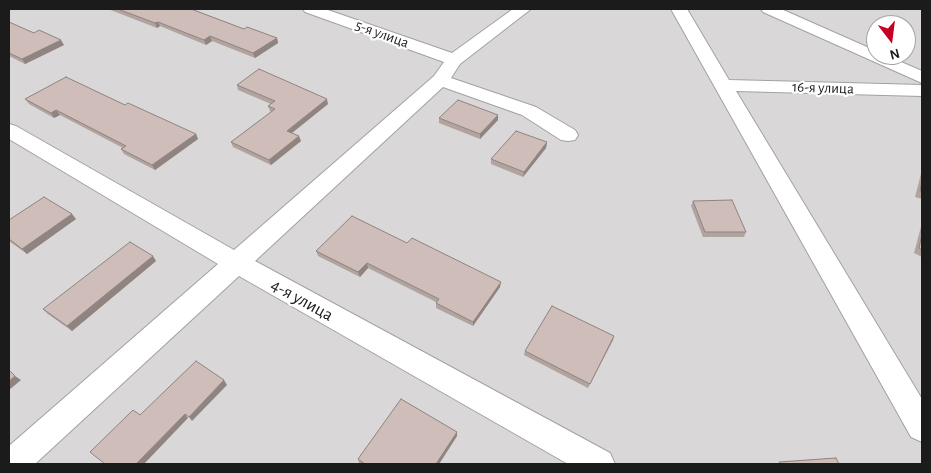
<!DOCTYPE html>
<meta charset="utf-8">
<style>
body{margin:0}
#map{position:relative;width:931px;height:473px;overflow:hidden;background:#eee6de;font-family:"Alegreya Sans",sans-serif}
canvas{display:block}
.frame{position:absolute;inset:0;border:10px solid #1b1b1b;pointer-events:none}
.north{position:absolute;left:866px;top:15px;width:50px;height:50px;box-sizing:border-box;background:#fff;border:1px solid #a4a4a4;border-radius:50%;rotate:165deg;font-size:14px;font-weight:700;line-height:20px;text-align:center;color:#1b1b1b}
.north::after{content:'';display:block;margin:auto;width:18px;height:22px;background:#c50024;clip-path:polygon(50% 0,100% 100%,50% 72%,0 100%)}
</style>
<div id="map">
<canvas width="931" height="473"></canvas>
<div class="frame"></div>
<div class="north">N</div>
</div>
<script>
const ctx = document.querySelector('canvas').getContext('2d');
ctx.lineJoin = 'round';
function fill(path, color) {
  ctx.fillStyle = color;
  ctx.fill(path, 'evenodd');
}
function poly(rows) {
  const path = new Path2D();
  for (const r of rows) {
    path.moveTo(r[0], r[1]);
    for (let i = 2; i < r.length; i += 2) path.lineTo(r[i], r[i + 1]);
  }
  return path;
}
function strokePath(path, color, width, dash) {
  ctx.strokeStyle = color;
  ctx.lineWidth = width;
  ctx.lineCap = dash ? 'butt' : 'round';
  ctx.setLineDash(dash || []);
  ctx.stroke(path);
}
function write(font, color, halo, rows, align = 'center') {
  ctx.font = font + ' "Alegreya Sans",sans-serif';
  ctx.lineWidth = 4.5;
  ctx.setLineDash([]);
  ctx.textBaseline = 'middle';
  ctx.strokeStyle = halo;
  ctx.fillStyle = color;
  for (const [text, x, y, turn = 0] of rows) {
    ctx.save();
    ctx.translate(x, y);
    ctx.rotate((+turn || 0) * Math.PI / 180);
    ctx.textAlign = isNaN(turn) ? turn : align;
    if (halo) ctx.strokeText(text, 0, 0);
    ctx.fillText(text, 0, 0);
    ctx.restore();
  }
}
const residential = poly([
 [9,9,922,9,922,464,9,464],
 [876,25,906,25,906,55,876,55]
]);
const minor = poly([
 [303,9,325,9,452,53,513,9,531,9,460,64,451,78,536,107,575,130,578,135,575,140,568,141,561,140,522,115,443,87,255,261,610,453,615,464,568,464,239,276,35,464,9,464,9,446,218,264,9,139,9,124,16,126,234,250,434,76,444,62,305,12,303,9],
 [671,9,687,9,729,80,922,85,922,96,736,91,922,399,922,442,911,437,671,9],
 [761,9,781,9,876,51,876,55,885,55,922,71,922,83,763,12,761,9]
]);
const wall = poly([
 [108,9,191,9,244,29,277,38,278,43,255,58,212,41,206,45,160,26,157,28],
 [9,22,34,33,64,45,25,64,9,56],
 [237,85,328,104,292,133,301,141,271,165,233,147,231,142,271,112,270,111,268,106,271,104,238,90],
 [25,99,125,105,196,134,198,139,155,170,124,154,121,149,123,148,60,115,54,118,29,104],
 [498,115,498,120,480,139,439,123,439,118],
 [547,142,546,148,523,177,491,164,491,159],
 [922,170,922,199,915,197],
 [693,201,746,232,744,237,703,237,691,206],
 [76,219,27,254,9,241,9,220],
 [922,223,922,257,914,253],
 [407,243,500,287,473,326,436,308,436,302,368,268,360,277,318,256,316,251],
 [156,261,72,331,48,314,43,309],
 [614,336,588,388,524,355,525,351],
 [457,436,439,464,361,464,359,463,358,459]
]);
const shadedWall = poly([
 [158,22,160,26,157,28,155,23],
 [210,36,212,41,206,45,204,40],
 [277,38,278,43,255,58,253,53],
 [61,40,64,45,25,64,22,59],
 [327,99,328,104,288,136,287,131],
 [56,110,60,115,54,118,51,113],
 [498,115,498,120,480,139,480,134],
 [196,134,198,139,155,170,152,165],
 [299,136,301,141,271,165,269,160],
 [547,142,546,148,523,177,524,172],
 [72,214,76,219,27,254,22,249],
 [153,256,156,261,72,331,67,326],
 [367,263,368,268,360,277,358,272],
 [501,282,500,287,473,326,473,322],
 [614,336,613,340,588,388],
 [15,376,21,380,9,390,9,381],
 [224,380,227,385,192,421,189,417],
 [185,414,188,418,144,464,136,464],
 [457,432,457,436,439,464,436,464]
]);
const building = poly([
 [118,9,191,9,244,29,247,27,277,38,253,53,210,36,204,40,158,22,155,23,118,9],
 [9,22,34,33,39,30,61,40,22,59,9,53,9,22],
 [259,69,327,99,287,131,299,136,269,160,231,142,275,109,268,106,275,101,237,85,259,69],
 [66,77,125,105,128,103,196,134,152,165,121,149,126,146,56,110,51,113,25,99,66,77],
 [458,100,498,115,480,134,439,118,458,100],
 [516,131,547,142,524,172,491,159,516,131],
 [922,181,922,192,920,191,922,181],
 [44,197,72,214,22,249,9,239,9,220,44,197],
 [732,200,746,232,705,232,693,201,732,200],
 [352,216,407,243,412,238,501,282,473,322,436,303,439,299,367,263,358,272,316,251,352,216],
 [922,235,922,250,919,248,922,235],
 [130,242,153,256,67,326,43,309,130,242],
 [552,306,614,336,590,384,525,351,552,306],
 [196,361,224,380,189,417,185,414,136,464,105,464,90,452,133,410,140,415,196,361],
 [9,370,15,376,9,381,9,370],
 [401,399,457,432,436,464,365,464,358,459,401,399],
 [836,458,839,464,780,464,779,462,836,458]
]);
const farStreetnames = [
 ["5-я улица",382,34,20],
 ["16-я улица",823,88,2]
];
const streetNames = [
 ["4-я улица",302,300,29]
];
fill(residential, '#d9d7d8');
strokePath(minor, '#a2a2a2', 2);
fill(minor, '#fff');
fill(wall, '#b1a39e');
fill(shadedWall, '#908481');
fill(building, '#cebdb8');
strokePath(building, '#908481', 1);
write('15px', '#1b1b1b', '#fff', farStreetnames);
write('18px', '#1b1b1b', '#fff', streetNames);
</script>
